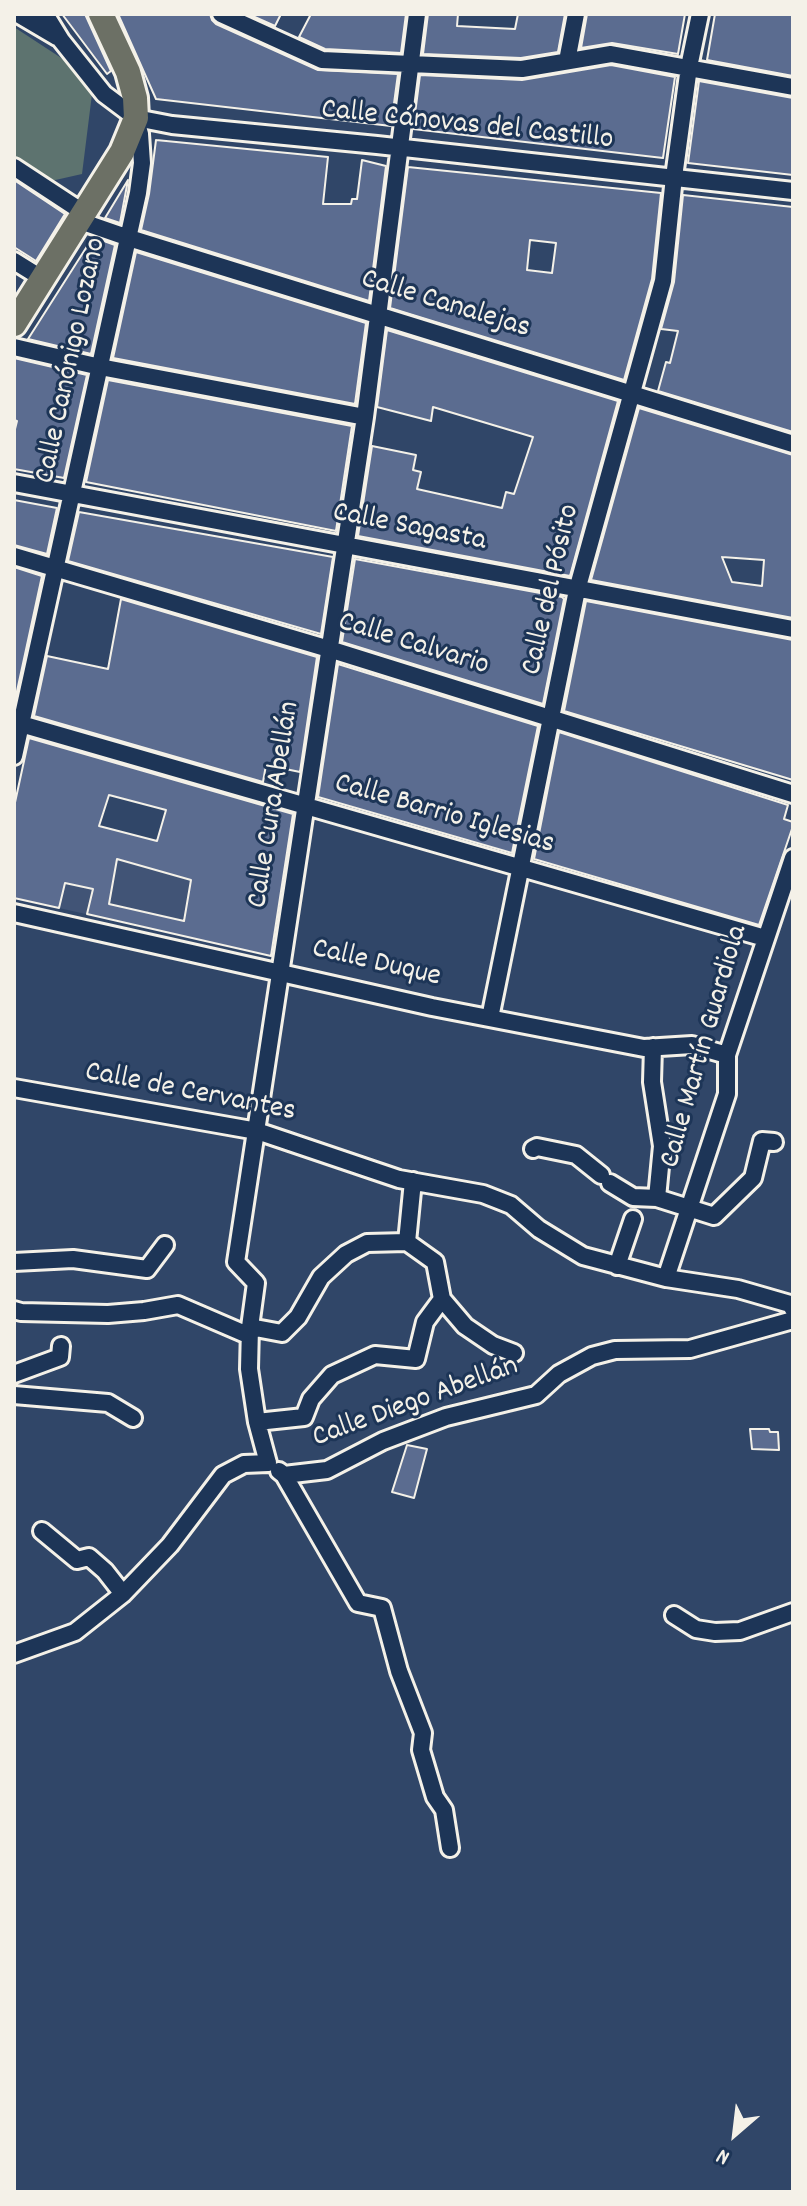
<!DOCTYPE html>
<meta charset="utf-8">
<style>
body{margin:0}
#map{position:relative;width:807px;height:2206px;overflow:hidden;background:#304668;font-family:Dekko,sans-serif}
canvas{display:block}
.frame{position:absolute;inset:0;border:16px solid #f4f1e8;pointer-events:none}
.north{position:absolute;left:695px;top:2094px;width:80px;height:80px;-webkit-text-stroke:6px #1d3557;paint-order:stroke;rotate:208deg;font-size:22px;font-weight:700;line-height:32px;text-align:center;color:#f4f1e8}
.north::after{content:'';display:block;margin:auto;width:28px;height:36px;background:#f4f1e8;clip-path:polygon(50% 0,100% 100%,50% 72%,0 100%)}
</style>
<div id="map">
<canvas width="807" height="2206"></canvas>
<div class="frame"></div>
<div class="north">N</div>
</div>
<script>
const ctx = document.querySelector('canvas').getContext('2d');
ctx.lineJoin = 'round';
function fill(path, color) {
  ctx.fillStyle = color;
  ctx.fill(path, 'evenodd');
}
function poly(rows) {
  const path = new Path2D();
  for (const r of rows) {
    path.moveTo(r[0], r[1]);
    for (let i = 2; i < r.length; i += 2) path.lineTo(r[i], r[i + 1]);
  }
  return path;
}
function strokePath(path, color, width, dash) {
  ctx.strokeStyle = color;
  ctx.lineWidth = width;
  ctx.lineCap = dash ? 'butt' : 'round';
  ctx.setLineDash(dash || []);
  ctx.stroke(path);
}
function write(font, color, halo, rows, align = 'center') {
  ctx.font = font + ' Dekko,sans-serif';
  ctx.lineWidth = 6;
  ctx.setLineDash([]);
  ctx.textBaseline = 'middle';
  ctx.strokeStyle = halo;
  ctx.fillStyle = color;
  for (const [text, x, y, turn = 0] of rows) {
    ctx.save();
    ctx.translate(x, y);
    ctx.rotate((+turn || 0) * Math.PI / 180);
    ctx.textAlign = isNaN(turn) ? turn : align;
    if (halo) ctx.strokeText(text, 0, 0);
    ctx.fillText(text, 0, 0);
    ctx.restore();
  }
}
const built = poly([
 [14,814,222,873,211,942,14,898]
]);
const green = poly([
 [14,27,75,67,89,88,92,94,82,174,51,181,14,157]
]);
const building = poly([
 [62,14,85,14,111,71,107,74,62,14],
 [118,14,210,14,212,20,216,24,318,70,398,74,391,126,156,99,118,14],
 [248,14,281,14,275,26,248,14],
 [311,14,406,14,401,53,325,49,299,37,311,14],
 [428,14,458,14,457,26,515,29,518,14,565,14,558,52,521,58,423,54,428,14],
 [587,14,685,14,678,54,612,43,581,48,587,14],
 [715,14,793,14,793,76,707,60,715,14],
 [611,65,675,77,663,158,413,129,420,75,522,80,611,65],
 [699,81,793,98,793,175,688,163,699,81],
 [156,140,328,157,323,204,351,204,352,199,357,199,362,160,386,166,369,301,141,230,149,194,156,140],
 [408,167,661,193,652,279,624,380,390,308,408,167],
 [530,240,556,243,552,273,527,270,530,240],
 [14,180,65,214,36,261,14,247,14,180],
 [128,180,120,223,105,218,128,180],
 [683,195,793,207,793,432,658,391,666,362,670,363,678,331,661,329,674,282,683,195],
 [93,237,115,245,91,354,28,339,93,237],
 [136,252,366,323,355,404,113,358,136,252],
 [387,330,618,401,570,576,358,536,372,446,416,455,413,470,421,472,417,489,502,508,506,492,514,494,533,437,433,407,431,421,377,407,387,330],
 [14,358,87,375,64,478,14,469,14,433,17,421,14,420,14,358],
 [108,380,352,426,336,531,86,482,108,380],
 [639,408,793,455,793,618,591,580,639,408],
 [722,557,764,560,762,586,732,582,722,557],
 [14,500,57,508,47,554,14,545,14,500],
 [79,512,333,557,321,634,68,561,79,512],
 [355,559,562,597,564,599,543,704,342,642,355,559],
 [14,567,42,576,14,705,14,567],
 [121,599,317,657,300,772,266,765,263,782,34,716,47,656,108,669,121,599],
 [586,601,793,640,793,780,564,711,586,601],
 [338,664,538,726,512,853,318,797,338,664],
 [559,732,788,805,784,819,793,822,793,826,759,925,534,859,559,732],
 [29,738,293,814,271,956,87,914,93,889,65,883,59,908,14,898,14,807,29,738],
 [109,795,166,810,157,841,99,826,109,795],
 [117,859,191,880,184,921,109,904,117,859],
 [750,1429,769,1429,770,1432,778,1432,779,1450,752,1449,750,1429],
 [407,1445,427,1449,414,1498,392,1492,407,1445]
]);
const minor = poly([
 [18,14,57,37],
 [45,14,61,40,104,94,136,118,172,125,377,145,793,191],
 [221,14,322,60,522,69,611,54,793,87],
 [567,61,576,14],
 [14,167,84,213],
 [80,221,129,238,793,444],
 [14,261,43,279],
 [14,347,100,367,365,417],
 [14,483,793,629],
 [14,556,329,649,793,794],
 [14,722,765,938],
 [14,756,138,193,142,163,140,134,136,120],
 [14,913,432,1007,644,1048,692,1045,727,1055],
 [490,1018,577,590,663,281,674,177,689,67,700,14],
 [653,1047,652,1082,662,1146,657,1198,714,1216,753,1178,762,1141,774,1142],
 [14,1088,257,1131,399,1179,483,1194,511,1205,539,1229,583,1256,666,1278,738,1289,790,1304,793,1309],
 [533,1149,537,1147,576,1155,601,1175],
 [610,1183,633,1197,657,1198],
 [14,1262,73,1259,147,1269,165,1245],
 [617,1266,633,1219],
 [666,1278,727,1094,727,1055,793,858],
 [442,1299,465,1326,493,1345,514,1353],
 [14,1310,21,1312,108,1314,144,1311,178,1305,250,1336],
 [250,1327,282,1333,298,1317,321,1277,346,1254,367,1243,407,1242,413,1181],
 [14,1374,60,1357,61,1346],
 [14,1395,108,1403,133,1418],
 [257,1422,304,1417,311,1399,332,1375,375,1355,416,1359,425,1322,442,1299,435,1262,407,1242],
 [268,1463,257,1422,249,1369,250,1327,256,1283,236,1262,365,417,417,14],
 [279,1471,284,1475,358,1603,382,1608,399,1671,423,1733,421,1750,435,1797,444,1810,450,1848],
 [284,1475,327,1470,383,1441,446,1417,536,1395,559,1374,592,1356,615,1350,690,1349,793,1320],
 [42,1531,77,1560,89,1557,105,1571,123,1594],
 [674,1615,696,1629,715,1632,740,1631,793,1612],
 [14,1654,75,1632,123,1594,170,1545,223,1475,244,1464,268,1463]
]);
const primary = poly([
 [14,324,122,152,136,118,135,98,128,72,101,14]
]);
const streetNames = [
 ["Calle Cánovas del Castillo",467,127,6],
 ["Calle Canalejas",445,306,17],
 ["Calle Canónigo Lozano",73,361,-78],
 ["Calle Sagasta",409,529,11],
 ["Calle del Pósito",553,590,-77],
 ["Calle Calvario",413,646,17],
 ["Calle Cura Abellán",276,805,-81],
 ["Calle Barrio Iglesias",444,816,16],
 ["Calle Duque",376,965,13],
 ["Calle Martín Guardiola",706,1047,-74],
 ["Calle de Cervantes",190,1094,11],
 ["Calle Diego Abellán",416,1404,-20]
];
fill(built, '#415476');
fill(green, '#5d736f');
fill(building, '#5b6c90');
strokePath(building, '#f4f1e8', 2);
strokePath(minor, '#f4f1e8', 22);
strokePath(primary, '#f4f1e8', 30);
strokePath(minor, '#1d3557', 16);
strokePath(primary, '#6c7065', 24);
write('30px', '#f4f1e8', '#1d3557', streetNames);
</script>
